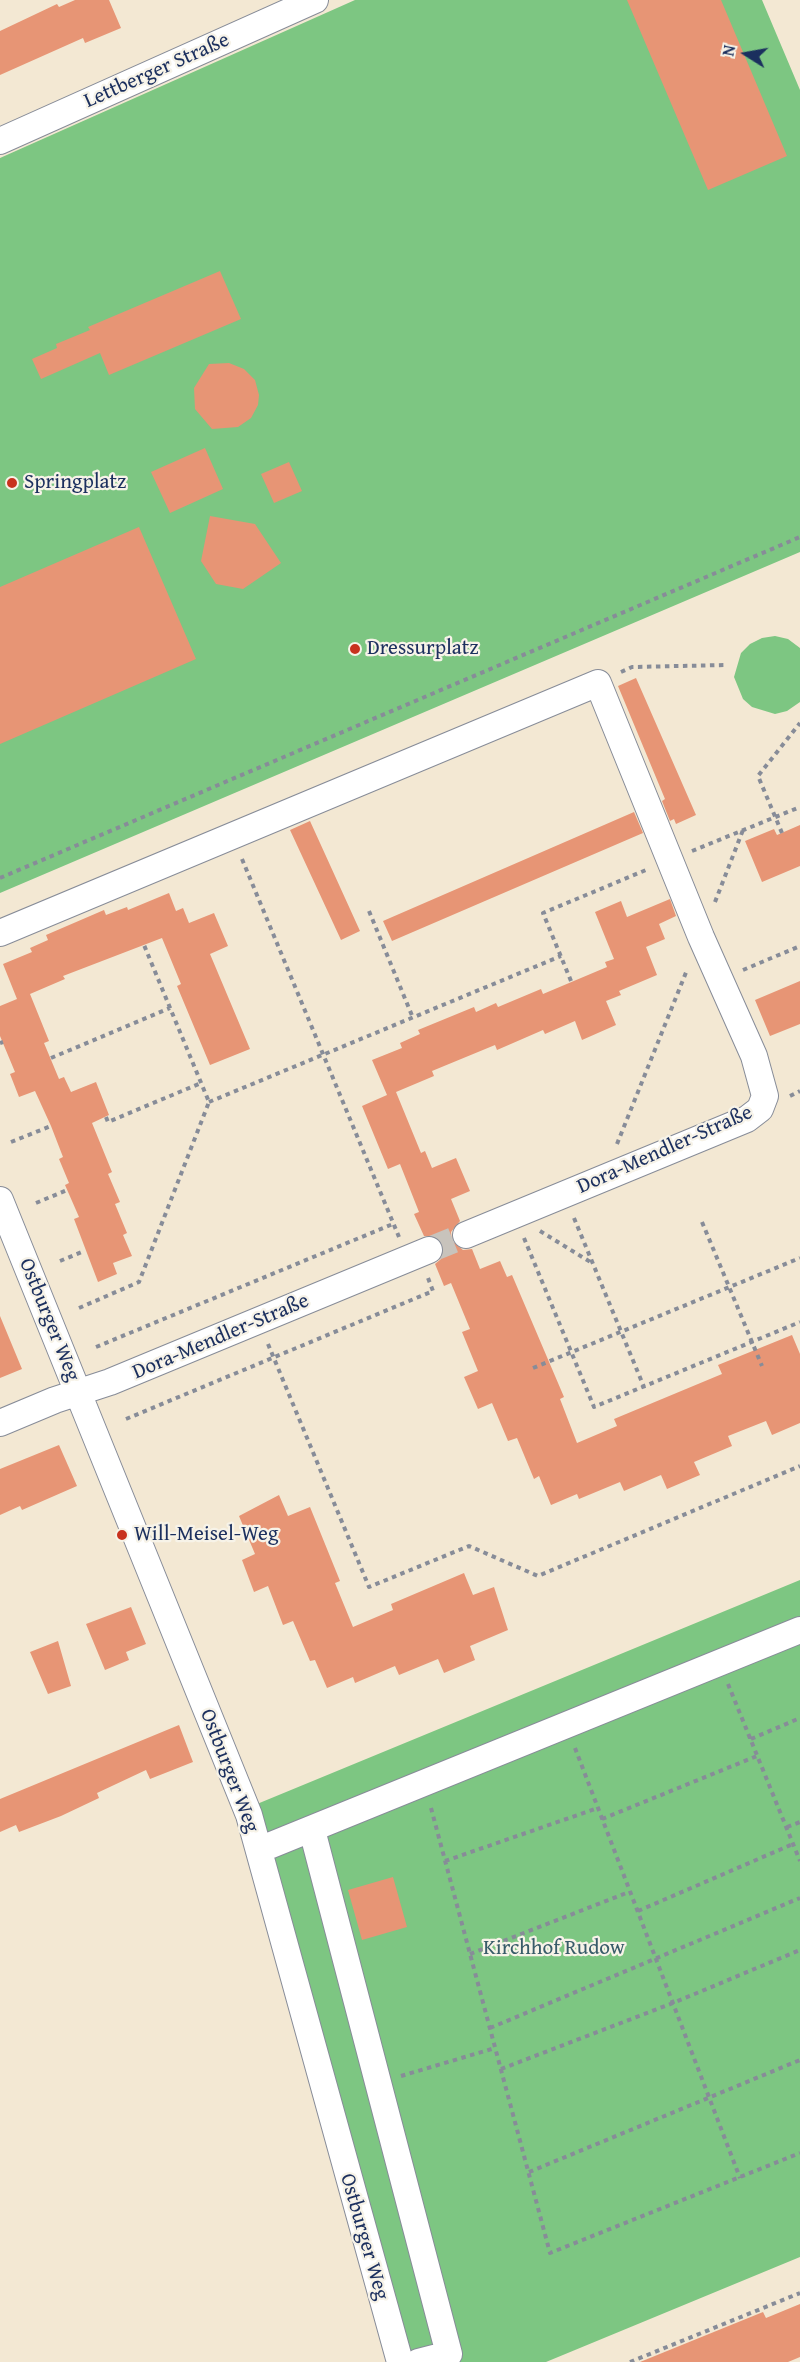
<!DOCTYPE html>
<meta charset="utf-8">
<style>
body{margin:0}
#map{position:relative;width:800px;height:2362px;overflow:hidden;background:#f3e8d3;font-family:"Gentium Book Plus",serif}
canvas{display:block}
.north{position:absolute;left:716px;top:24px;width:60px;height:60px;-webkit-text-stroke:4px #f7f3e8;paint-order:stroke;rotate:281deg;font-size:16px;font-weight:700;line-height:24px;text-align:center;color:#1b2f5e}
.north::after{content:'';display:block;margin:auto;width:21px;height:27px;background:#1b2f5e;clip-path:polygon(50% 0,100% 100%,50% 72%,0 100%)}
</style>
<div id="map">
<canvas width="800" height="2362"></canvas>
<div class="north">N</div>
</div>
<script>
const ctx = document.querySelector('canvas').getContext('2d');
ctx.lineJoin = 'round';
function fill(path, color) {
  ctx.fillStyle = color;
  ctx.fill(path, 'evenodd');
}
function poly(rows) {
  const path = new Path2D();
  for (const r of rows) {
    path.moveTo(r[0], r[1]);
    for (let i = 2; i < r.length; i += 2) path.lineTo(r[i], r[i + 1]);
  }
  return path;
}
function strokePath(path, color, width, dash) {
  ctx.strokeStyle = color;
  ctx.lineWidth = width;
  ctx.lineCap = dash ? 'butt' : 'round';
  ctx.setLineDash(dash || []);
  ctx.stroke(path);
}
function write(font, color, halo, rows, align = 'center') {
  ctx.font = font + ' "Gentium Book Plus",serif';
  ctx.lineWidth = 4.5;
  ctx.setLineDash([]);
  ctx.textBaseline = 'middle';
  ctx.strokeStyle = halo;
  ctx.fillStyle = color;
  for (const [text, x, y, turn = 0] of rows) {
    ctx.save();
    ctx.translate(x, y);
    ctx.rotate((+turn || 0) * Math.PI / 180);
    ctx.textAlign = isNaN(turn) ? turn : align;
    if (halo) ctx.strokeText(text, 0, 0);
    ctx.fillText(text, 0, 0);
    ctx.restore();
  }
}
const green = poly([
 [355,0,762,0,800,90,800,552,0,893,0,158],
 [775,636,788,639,800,648,800,702,787,711,775,714,752,707,743,699,734,677,741,653,750,644,762,638],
 [800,1580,800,2257,546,2362,411,2362,257,1804]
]);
const building = poly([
 [75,0,109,0,121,28,85,43,83,38,0,75,0,31,57,4,59,7],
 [627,0,721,0,787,156,708,190],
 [220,271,241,319,109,375,100,353,41,379,32,359,57,348,56,344,90,330,88,327],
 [229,363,244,369,255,380,259,395,258,405,251,418,238,427,212,429,195,409,194,388,209,364],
 [205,448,223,489,170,513,151,472],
 [289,462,302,491,274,503,261,474],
 [210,516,255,524,281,563,243,589,216,584,201,561],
 [139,527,196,659,0,744,0,587],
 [636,678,696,815,676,824,674,819,670,821,662,801,665,799,618,686],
 [634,812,643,833,392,941,383,921],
 [310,821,360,931,341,940,290,830],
 [800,825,800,866,762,882,745,841,774,829,777,835],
 [169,893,176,911,183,908,189,923,214,913,228,946,210,954,250,1049,210,1065,177,986,181,984,162,938,63,976,65,979,30,994,49,1041,44,1043,59,1079,64,1077,71,1092,96,1082,109,1115,92,1123,112,1172,108,1174,120,1202,115,1204,127,1233,123,1235,132,1256,113,1263,117,1274,98,1282,74,1219,79,1217,65,1185,69,1183,59,1159,63,1157,51,1126,35,1091,19,1097,10,1074,15,1072,0,1036,0,1006,17,999,3,964,32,952,30,948,48,940,46,935,104,910,106,915,127,907,128,910],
 [670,899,676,916,659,924,665,939,646,947,657,975,619,991,621,995,606,1001,616,1025,582,1040,575,1021,545,1034,543,1030,497,1050,495,1045,432,1071,434,1076,396,1092,421,1153,425,1151,432,1168,456,1158,470,1191,451,1199,460,1221,451,1232,452,1241,463,1250,472,1249,480,1269,500,1261,507,1277,512,1275,564,1397,560,1399,577,1443,617,1426,614,1419,722,1374,718,1365,792,1335,800,1354,800,1423,772,1435,766,1421,728,1436,732,1446,694,1462,700,1475,667,1489,661,1475,624,1491,620,1482,579,1499,577,1494,551,1505,539,1476,534,1479,517,1438,508,1441,492,1403,478,1409,464,1377,478,1371,462,1332,470,1329,451,1283,444,1286,435,1264,441,1259,443,1245,438,1238,424,1236,414,1214,419,1212,400,1164,388,1169,362,1106,387,1095,372,1060,402,1048,400,1043,420,1034,418,1030,474,1007,476,1012,496,1003,498,1007,541,989,543,994,607,967,605,962,614,959,595,912,621,901,627,917],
 [800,981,800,1024,770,1036,755,1000],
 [0,1316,22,1369,0,1378],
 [59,1445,77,1486,22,1510,20,1506,0,1515,0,1469],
 [279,1495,288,1516,310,1507,340,1581,335,1583,353,1627,393,1610,391,1604,464,1573,473,1595,494,1587,508,1630,470,1646,475,1660,444,1673,438,1659,399,1675,395,1666,355,1683,353,1677,327,1688,315,1660,310,1661,293,1621,283,1625,268,1586,254,1592,242,1560,255,1554,239,1516],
 [131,1607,146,1644,126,1652,129,1660,105,1670,86,1624],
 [58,1641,71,1686,48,1694,30,1652],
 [179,1725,193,1762,150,1779,146,1770,97,1793,99,1798,61,1816,19,1832,16,1825,0,1832,0,1799],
 [393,1877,407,1927,362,1940,348,1890],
 [800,2304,800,2357,788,2362,640,2362,763,2312,766,2318]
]);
const minorTunnel = poly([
 [429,1250,466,1235]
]);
const path = poly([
 [621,672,632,667,727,665],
 [782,833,758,776,800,723],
 [692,851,800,807],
 [242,859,399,1237],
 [0,878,800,537],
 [715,902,743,830],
 [369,911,413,1018],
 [743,970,800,946],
 [571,981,543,913,646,870],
 [0,1043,3,1042],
 [51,1058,170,1008],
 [790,1096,800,1091],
 [209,1102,561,956],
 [106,1117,108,1122,201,1083],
 [11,1142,51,1126],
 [617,1144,687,970],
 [36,1203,67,1190],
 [574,1218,644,1387],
 [702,1222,762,1366],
 [540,1231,592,1263],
 [524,1238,594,1407,800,1322],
 [60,1261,84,1251],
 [79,1308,139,1282,209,1102,144,945],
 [268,1344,369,1587,469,1546,538,1576,800,1466],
 [96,1347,393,1224],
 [533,1368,800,1258],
 [126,1419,433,1291,428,1278],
 [728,1684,800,1861],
 [751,1739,800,1718],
 [575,1748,740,2178],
 [431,1808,550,2253,800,2153],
 [602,1819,757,1756],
 [787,1827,800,1822],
 [445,1861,598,1808],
 [638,1911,793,1844],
 [470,1954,629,1892],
 [490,2028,800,1898],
 [501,2069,673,2003,800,1950],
 [401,2076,495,2048],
 [529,2172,800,2060],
 [630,2362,800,2293]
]);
const minor = poly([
 [0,141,315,0],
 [0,933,598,683,701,937,754,1056,765,1096,760,1109,747,1119,466,1235],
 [0,1200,249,1815,400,2362],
 [0,1423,55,1400,110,1382,429,1250],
 [312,1830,449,2354,418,2362],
 [259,1850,800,1630]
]);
const markers = [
 [12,483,6,"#c8321e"],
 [355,649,6,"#c8321e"],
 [122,1535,6,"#c8321e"]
];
const streetNames = [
 ["Lettberger Straße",157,71,-24],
 ["Dora-Mendler-Straße",665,1150,-24],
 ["Ostburger Weg",49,1320,68],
 ["Dora-Mendler-Straße",221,1337,-23],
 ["Ostburger Weg",229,1771,69],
 ["Ostburger Weg",364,2237,74]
];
const poiNames = [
 ["Springplatz",24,483],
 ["Dressurplatz",367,649],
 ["Will-Meisel-Weg",134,1535]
];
const parkNames = [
 ["Kirchhof Rudow",554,1949]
];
fill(green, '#7dc682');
fill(building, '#e79575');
strokePath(minorTunnel, '#c8c3bc', 26, [26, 13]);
strokePath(minor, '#878c98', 28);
strokePath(path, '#878c98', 4, [4.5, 4.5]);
strokePath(minor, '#fff', 26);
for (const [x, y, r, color] of markers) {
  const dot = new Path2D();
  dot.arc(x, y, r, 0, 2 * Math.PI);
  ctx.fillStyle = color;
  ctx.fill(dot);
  strokePath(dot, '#f7f3e8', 2);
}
write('21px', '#1b2f5e', '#f7f3e8', streetNames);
write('21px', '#1b2f5e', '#f7f3e8', poiNames, 'left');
write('21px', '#385c69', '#f7f3e8', parkNames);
</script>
